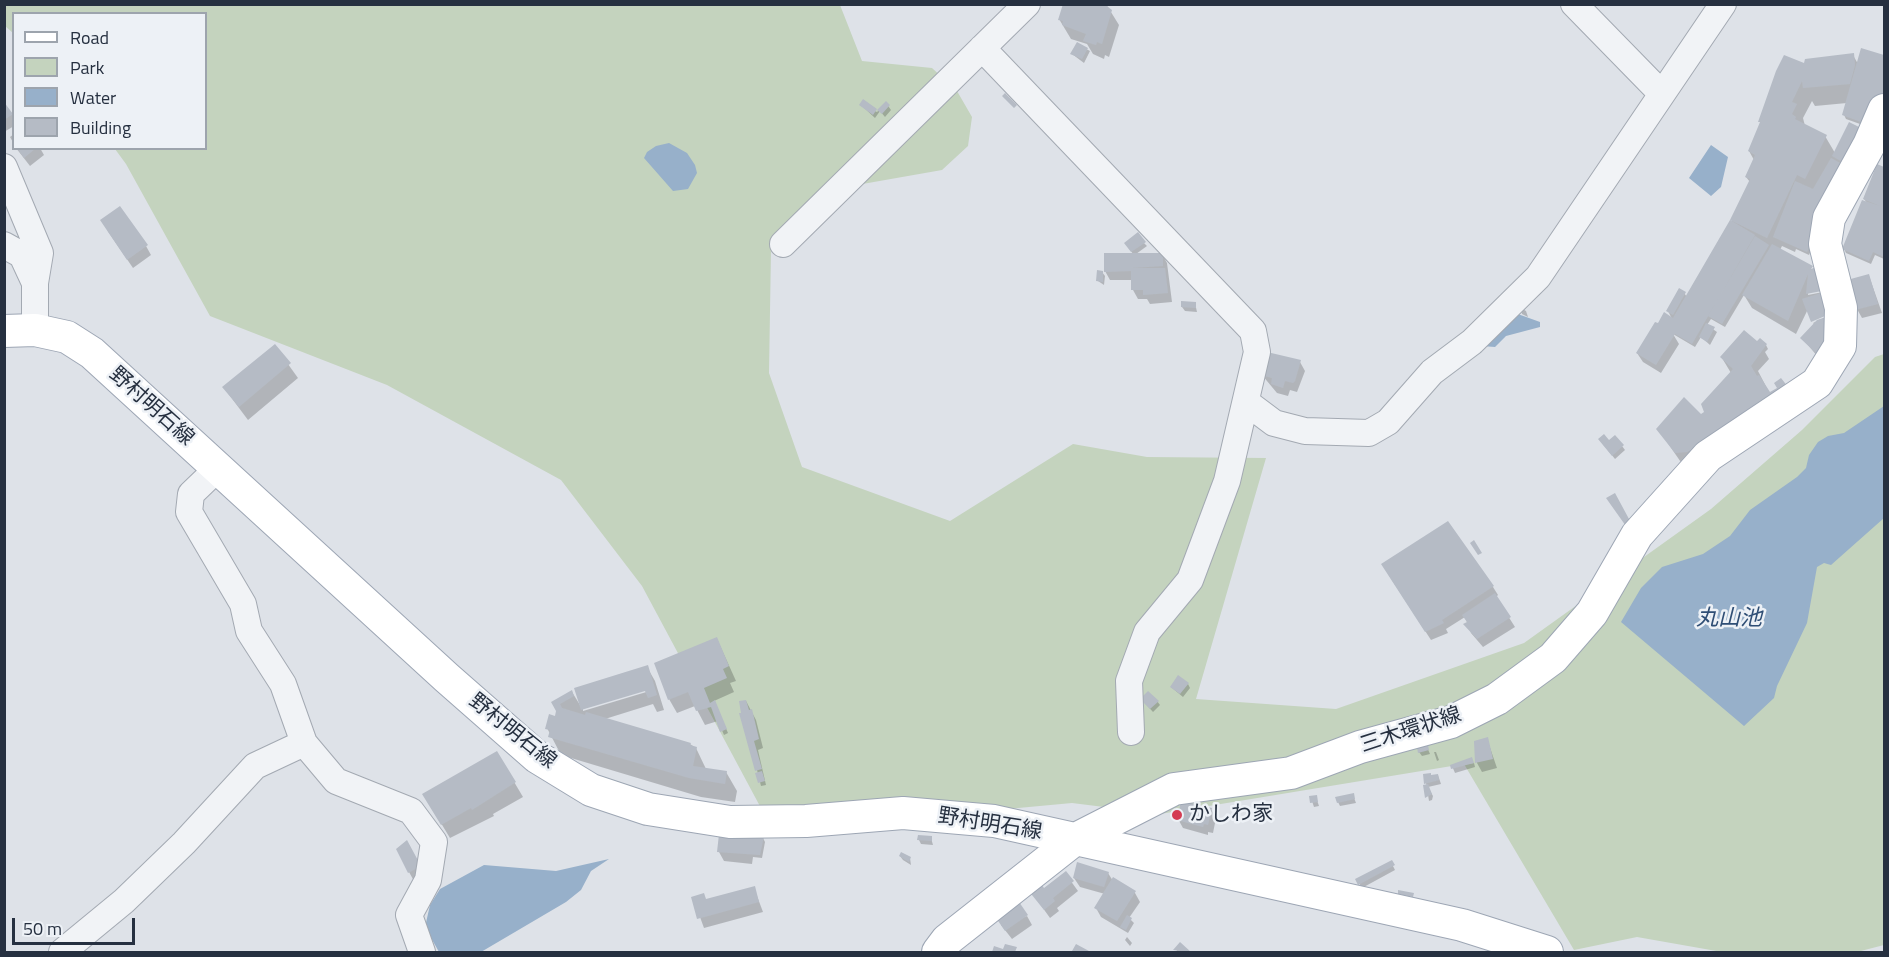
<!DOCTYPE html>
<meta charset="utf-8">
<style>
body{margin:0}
#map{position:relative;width:1889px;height:957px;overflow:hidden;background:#dee2e8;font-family:"Titillium Web",sans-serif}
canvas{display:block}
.frame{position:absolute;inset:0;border:6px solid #263040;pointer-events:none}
.legend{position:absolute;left:12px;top:12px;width:195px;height:138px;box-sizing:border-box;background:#edf1f6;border:2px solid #9da4ad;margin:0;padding:8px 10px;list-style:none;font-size:18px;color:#263040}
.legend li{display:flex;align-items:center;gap:12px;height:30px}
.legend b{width:30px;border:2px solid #9da4ad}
.scale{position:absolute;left:12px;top:918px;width:123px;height:27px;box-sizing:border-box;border:3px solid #263040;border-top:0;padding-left:8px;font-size:18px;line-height:21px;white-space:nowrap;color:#263040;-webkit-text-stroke:4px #edf1f6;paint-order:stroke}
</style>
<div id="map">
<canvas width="1889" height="957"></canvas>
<div class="frame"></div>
<ul class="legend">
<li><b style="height:8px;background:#fff"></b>Road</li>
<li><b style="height:16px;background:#c4d3be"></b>Park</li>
<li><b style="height:16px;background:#97b0ca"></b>Water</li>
<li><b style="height:16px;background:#b5bbc5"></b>Building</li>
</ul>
<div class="scale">50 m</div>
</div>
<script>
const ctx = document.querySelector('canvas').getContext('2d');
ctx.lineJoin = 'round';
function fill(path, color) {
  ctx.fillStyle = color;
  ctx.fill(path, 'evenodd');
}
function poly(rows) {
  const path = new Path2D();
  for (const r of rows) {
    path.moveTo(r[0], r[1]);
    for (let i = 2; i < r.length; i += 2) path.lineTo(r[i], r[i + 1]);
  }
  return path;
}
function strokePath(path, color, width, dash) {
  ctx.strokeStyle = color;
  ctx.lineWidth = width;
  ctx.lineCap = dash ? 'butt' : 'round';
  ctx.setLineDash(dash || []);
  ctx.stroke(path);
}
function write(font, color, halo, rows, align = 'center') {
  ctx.font = font + ' "Titillium Web","Noto Sans JP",sans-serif';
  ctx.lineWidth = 5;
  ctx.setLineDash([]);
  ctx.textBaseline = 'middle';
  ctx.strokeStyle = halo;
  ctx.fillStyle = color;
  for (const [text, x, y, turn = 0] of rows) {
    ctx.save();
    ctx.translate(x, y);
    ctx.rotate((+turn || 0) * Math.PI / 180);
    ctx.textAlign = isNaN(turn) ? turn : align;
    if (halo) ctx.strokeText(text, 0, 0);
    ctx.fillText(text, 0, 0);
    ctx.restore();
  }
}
const green = poly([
 [4,5,840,5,862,61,932,68,957,91,972,117,968,146,942,170,817,192,771,250,769,373,802,467,950,521,1073,444,1147,457,1266,458,1196,699,1336,709,1524,643,1711,509,1802,430,1875,357,1884,354,1884,945,1857,952,1722,952,1637,937,1574,950,1464,764,1160,814,1072,803,889,820,762,810,642,586,561,480,387,385,210,316,126,164,115,149,206,148,206,14,14,14,13,33,5,26]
]);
const water = poly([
 [669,143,687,153,695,165,697,173,688,189,673,191,644,158,647,152,656,146],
 [1711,145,1728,157,1721,187,1711,196,1689,178],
 [1515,313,1540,322,1540,327,1506,336,1495,347,1482,346],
 [1884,406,1884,518,1831,565,1824,563,1817,567,1807,623,1777,686,1774,698,1744,726,1621,622,1641,588,1662,567,1703,554,1730,536,1750,510,1797,477,1806,468,1809,455,1818,442,1828,436,1844,433],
 [609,859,591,871,581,890,566,902,481,952,439,952,425,927,430,905,440,889,484,865,556,871]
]);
const shadow = poly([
 [1065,4,1106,4,1119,25,1109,57,1105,55,1104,59,1093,54,1087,44,1071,39,1059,19],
 [1077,44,1090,51,1084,63,1072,54],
 [1862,50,1884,57,1884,107,1874,129,1846,119,1844,115,1847,103,1815,106,1812,101,1803,118,1805,126,1825,136,1835,153,1866,132,1809,255,1796,249,1795,252,1782,246,1780,250,1811,267,1808,295,1828,291,1832,311,1812,320,1808,309,1796,334,1752,308,1744,295,1725,327,1711,319,1707,325,1717,332,1710,345,1701,337,1695,347,1673,334,1679,344,1661,373,1643,362,1637,353,1672,319,1668,311,1684,293,1687,297,1732,221,1750,182,1746,177,1754,160,1749,151,1761,124,1760,121,1805,65,1853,55,1858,64],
 [886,103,891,110,885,117,880,111,875,118,861,105,877,112],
 [4,104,14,118,14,126,4,132],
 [14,134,14,144,10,137],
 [16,148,40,148,44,155,30,166],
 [1878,166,1884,169,1884,259,1875,255,1871,264,1846,253,1844,249,1867,203,1864,199],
 [107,230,146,246,151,255,133,268],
 [1144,243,1147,246,1136,254,1162,254,1167,263,1172,302,1150,304,1147,299,1138,299,1133,290,1133,280,1110,280,1105,271,1133,254,1128,247],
 [1102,272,1105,276,1104,285,1098,281],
 [1869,276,1882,313,1862,318,1857,309],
 [1195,303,1197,312,1185,311,1182,307],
 [1521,308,1526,311,1528,317,1522,314],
 [1833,314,1824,364,1802,338,1815,325,1813,323],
 [1757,344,1766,345,1768,349,1765,352,1769,359,1758,371,1770,394,1779,388,1790,393,1687,471,1658,429,1706,413,1731,373,1722,358],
 [275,346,298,378,248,420,224,388],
 [1300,362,1305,371,1297,392,1290,390,1288,396,1277,393,1262,375],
 [1609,442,1622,446,1625,450,1615,459,1602,443],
 [1447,523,1493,587,1498,595,1496,597,1515,627,1483,647,1471,633,1465,617,1446,629,1448,633,1431,640,1388,574],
 [717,639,736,681,730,683,734,692,714,701,728,733,724,735,718,721,705,725,695,706,677,713,669,699],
 [647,667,655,681,664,710,657,712,653,704,605,719,690,744,696,748,706,769,726,772,737,791,735,802,701,797,561,755,547,728,556,718,558,711,553,703,572,692,580,705],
 [652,687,653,690,583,711,583,708],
 [1188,684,1190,688,1183,697,1171,687],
 [1142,700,1157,701,1160,705,1153,712],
 [746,701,756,720,763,748,758,750,766,785,761,786,743,714],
 [1487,739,1497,768,1482,772,1477,763,1475,742],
 [1427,747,1430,754,1422,756,1419,752],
 [1434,752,1436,752,1439,760,1437,761],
 [497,753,523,797,493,814,494,816,450,838,424,795],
 [1474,763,1475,767,1455,773,1452,766],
 [1438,775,1441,784,1428,787,1433,796,1432,800,1429,801,1426,783],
 [1353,795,1356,803,1340,806,1338,802],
 [1316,797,1319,806,1314,807,1311,798],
 [1211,809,1216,818,1213,833,1208,832,1208,835,1183,828,1178,819],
 [763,838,765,842,762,858,753,857,752,864,724,861,719,852],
 [931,838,933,845,921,844,919,840],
 [407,842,425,876,414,881,409,872],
 [900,856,910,858,911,865,903,860],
 [1391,862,1395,870,1362,888,1357,880],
 [1065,873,1078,891,1057,908,1059,911,1050,918,1030,890,1044,890],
 [1108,873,1113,881,1135,893,1140,902,1129,918,1134,923,1128,933,1101,917,1096,908,1105,894,1080,887,1074,878],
 [754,888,763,912,704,928,693,898,707,901],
 [1027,916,1032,925,1012,939,1001,925],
 [1127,937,1132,943,1130,946,1125,940],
 [1180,944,1189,952,1176,952]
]);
const building = poly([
 [1063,4,1104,4,1112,10,1102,44,1097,42,1096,45,1083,41,1086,34,1062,25,1063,21,1058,20],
 [1077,42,1088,48,1082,59,1070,54],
 [1861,48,1884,55,1884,99,1872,126,1842,115],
 [1854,53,1855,65,1850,84,1803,88,1802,81,1792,102,1797,104,1792,114,1796,117,1795,119,1827,135,1805,179,1797,175,1767,238,1730,220,1750,179,1745,177,1755,155,1748,151,1760,122,1758,122,1776,71,1784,55,1804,63,1805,59],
 [1005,93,1017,105,1014,108,1002,96],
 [863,99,877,109,873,115,859,105],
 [886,101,890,105,882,114,877,110],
 [4,102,13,114,4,120],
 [1849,122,1867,131,1848,165,1832,156],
 [17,148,36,148,24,158],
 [1831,158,1849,168,1830,200,1807,252,1773,237,1795,181,1813,189],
 [1877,164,1884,167,1884,257,1873,252,1869,261,1842,249,1862,200,1880,206,1863,199],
 [120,206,148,245,127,260,100,220],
 [1730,220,1755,235,1692,344,1675,334,1656,365,1636,353,1655,322,1658,323,1664,312,1673,318],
 [1138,232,1146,242,1131,252,1124,243],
 [1755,236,1769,245,1722,324,1708,316],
 [1772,244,1813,266,1811,269,1822,265,1827,290,1806,294,1808,274,1788,321,1742,295],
 [1104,253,1163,253,1163,266,1131,268,1165,268,1168,293,1143,295,1143,290,1131,290,1131,271,1104,272],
 [1097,270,1103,271,1103,282,1096,281],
 [1869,274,1878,304,1855,310,1847,280],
 [1679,288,1686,292,1673,315,1666,311],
 [1821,293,1830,320,1823,313,1825,316,1811,322,1802,299],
 [1181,301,1196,302,1196,308,1181,307],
 [1826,317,1835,327,1819,356,1800,338,1817,320],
 [1706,323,1715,327,1707,342,1699,337],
 [1744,330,1757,341,1760,338,1767,344,1751,366,1757,376,1759,375,1770,392,1777,388,1774,383,1781,378,1792,392,1687,452,1675,453,1656,429,1684,397,1701,414,1704,412,1701,404,1733,369,1720,357],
 [275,344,291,363,239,407,222,387],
 [1267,352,1301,360,1295,381,1293,383,1285,381,1283,388,1271,384,1272,378,1261,375],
 [1604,434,1609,440,1615,435,1624,445,1612,456,1598,439],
 [1615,493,1629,519,1632,527,1628,529,1606,498],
 [1448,521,1494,586,1442,620,1444,623,1425,632,1381,564],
 [1474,540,1482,553,1478,555,1470,543],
 [1495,593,1511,617,1477,639,1463,624,1467,622,1462,615],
 [717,637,729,666,723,669,727,678,704,688,710,703,715,700,727,729,720,732,711,707,696,711,688,692,668,700,654,663],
 [648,665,657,695,648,698,645,691,581,710,574,688],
 [1178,675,1189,683,1180,694,1170,687],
 [572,690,574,696,560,704,562,708,585,715,586,712,691,743,690,745,697,747,693,766,727,771,725,784,689,778,548,737,550,730,545,729,549,714,555,716,556,711,551,702],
 [1148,691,1159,701,1150,709,1140,699],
 [746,700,749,710,752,709,759,739,754,741,762,769,755,771,739,713,741,713,739,701],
 [1488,737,1493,759,1475,763,1474,741],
 [1428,745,1429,750,1418,753,1417,748],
 [497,751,516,782,472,810,471,808,441,825,422,794],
 [1472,757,1474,763,1451,769,1450,765],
 [762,771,765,781,758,783,755,773],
 [1431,773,1431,775,1438,774,1439,780,1424,784,1423,774],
 [1428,784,1432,794,1425,798,1423,785],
 [1354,793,1355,799,1337,803,1335,797],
 [1317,795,1318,802,1310,803,1309,796],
 [1181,801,1212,808,1208,825,1204,824,1203,827,1177,820],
 [719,834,764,836,760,855,717,852],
 [918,835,932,836,932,841,917,840],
 [407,840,421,866,408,873,396,849],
 [901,852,911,857,909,862,899,856],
 [1392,860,1395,865,1358,885,1355,879],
 [1077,862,1109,872,1104,887,1073,878],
 [1066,871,1074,881,1053,898,1055,901,1044,910,1028,890,1039,881,1044,888],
 [1113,877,1136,891,1117,921,1094,908],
 [755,886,759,902,697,919,691,897,704,893,706,899],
 [1398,890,1414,893,1413,897,1398,894],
 [1017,899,1028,915,1005,931,994,915],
 [1127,915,1132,918,1126,930,1120,927],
 [1180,942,1191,952,1173,950],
 [1005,944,1017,947,1015,952,992,952,994,946,1003,949],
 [1076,944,1089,951,1088,952,1072,951]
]);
const minor = poly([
 [1574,4,1661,93],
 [982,48,1253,331,1257,352,1227,481,1190,580,1147,632,1129,681,1131,732],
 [4,167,40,253,35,283,35,330],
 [783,244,1027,4],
 [4,245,22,255,35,283],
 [1246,402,1274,423,1305,431,1369,433,1388,422,1432,372,1472,342,1538,277,1723,4],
 [218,468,191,494,189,512,243,604,249,631,283,684,304,743,336,781,411,811,434,842,428,880,409,915,422,952],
 [62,952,124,901,184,843,255,766,304,743]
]);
const major = poly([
 [4,331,35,330,67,337,92,353,447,678,537,757,591,790,648,809,730,822,806,821,903,813,994,821,1462,925,1547,952],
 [938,952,947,940,1074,840,1174,789,1291,773,1360,747,1451,722,1497,699,1553,658,1592,613,1637,535,1708,456,1817,383,1840,346,1841,308,1825,244,1829,218,1869,145,1884,110]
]);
const markers = [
 [1177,815,6,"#d43c53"]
];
const streetNames = [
 ["野村明石線",151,407,42],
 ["三木環状線",1411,731,-18],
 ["野村明石線",512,732,39],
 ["野村明石線",990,825,9]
];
const poiNames = [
 ["かしわ家",1189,815]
];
const waterNames = [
 ["丸山池",1729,620]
];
fill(green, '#c4d3be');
fill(water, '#97b0ca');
fill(shadow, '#0003');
fill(building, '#b5bbc5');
strokePath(minor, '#a3a9b2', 28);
strokePath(major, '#9da6b4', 34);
strokePath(minor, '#f1f3f6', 26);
strokePath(major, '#fff', 32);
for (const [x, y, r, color] of markers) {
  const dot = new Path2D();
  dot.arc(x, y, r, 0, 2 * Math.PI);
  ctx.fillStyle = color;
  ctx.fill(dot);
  strokePath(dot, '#edf1f6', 2);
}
write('21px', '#263040', '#edf1f6', streetNames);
write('21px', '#263040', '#edf1f6', poiNames, 'left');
write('italic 22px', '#2f4e75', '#edf1f6', waterNames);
</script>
